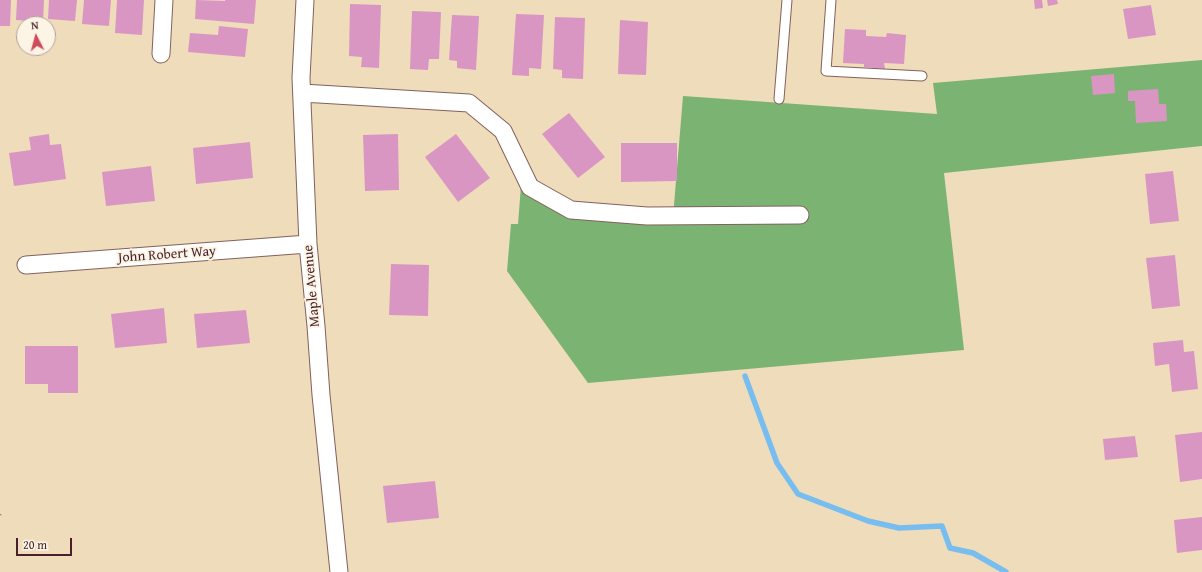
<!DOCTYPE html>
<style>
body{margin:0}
#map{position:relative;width:1202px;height:572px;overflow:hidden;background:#efdcbb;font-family:"Gentium Book Plus",serif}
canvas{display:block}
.north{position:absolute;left:16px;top:16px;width:40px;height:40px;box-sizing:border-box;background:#fcf5e5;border:1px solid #b59f9b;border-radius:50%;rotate:354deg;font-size:11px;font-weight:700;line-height:16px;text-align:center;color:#4a1f2b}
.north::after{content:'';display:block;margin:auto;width:14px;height:18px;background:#d1495b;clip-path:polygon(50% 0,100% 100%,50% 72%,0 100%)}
.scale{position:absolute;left:16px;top:538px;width:56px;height:18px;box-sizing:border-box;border:2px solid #4a1f2b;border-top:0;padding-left:5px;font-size:12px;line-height:14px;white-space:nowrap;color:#4a1f2b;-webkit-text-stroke:3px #fcf5e5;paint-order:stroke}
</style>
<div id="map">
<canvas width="1202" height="572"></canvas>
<div class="north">N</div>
<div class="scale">20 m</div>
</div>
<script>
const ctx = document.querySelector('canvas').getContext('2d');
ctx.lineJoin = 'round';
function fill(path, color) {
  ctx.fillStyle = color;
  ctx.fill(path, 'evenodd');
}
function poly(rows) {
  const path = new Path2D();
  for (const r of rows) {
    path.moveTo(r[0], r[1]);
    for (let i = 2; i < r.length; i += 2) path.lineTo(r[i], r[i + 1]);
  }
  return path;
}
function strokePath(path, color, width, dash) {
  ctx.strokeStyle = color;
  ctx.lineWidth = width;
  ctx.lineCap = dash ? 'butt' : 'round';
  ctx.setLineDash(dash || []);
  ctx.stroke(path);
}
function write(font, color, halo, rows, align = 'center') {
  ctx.font = font + ' "Gentium Book Plus",serif';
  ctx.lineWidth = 4;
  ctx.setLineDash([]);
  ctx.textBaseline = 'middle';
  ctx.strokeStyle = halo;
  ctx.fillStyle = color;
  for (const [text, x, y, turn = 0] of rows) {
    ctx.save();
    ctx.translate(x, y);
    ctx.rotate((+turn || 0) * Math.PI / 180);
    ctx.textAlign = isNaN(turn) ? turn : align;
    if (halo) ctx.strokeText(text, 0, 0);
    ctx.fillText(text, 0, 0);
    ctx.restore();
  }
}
const forest = poly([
 [1202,60,1202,146,944,173,964,350,588,383,507,271,511,224,518,224,522,173,548,198,673,217,683,96,937,114,933,83]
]);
const stream = poly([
 [745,376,777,463,798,494,868,521,899,528,942,526,950,548,973,553,1006,572]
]);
const building = poly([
 [0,0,11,0,10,26,0,26],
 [17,0,44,0,43,22,16,20],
 [49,0,77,0,75,21,48,19],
 [84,0,111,0,109,26,82,24],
 [117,0,144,0,142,35,115,33],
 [196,0,225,1,225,0,256,0,254,24,195,19],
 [1034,0,1042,0,1043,8,1035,9],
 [1047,0,1057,0,1058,4,1048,6],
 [350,4,381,5,379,68,361,67,362,57,349,56],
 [1151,5,1156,35,1128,39,1123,9],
 [412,11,441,12,439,59,429,59,428,70,410,69],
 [516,14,544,15,541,69,529,68,529,76,512,75],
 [452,15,479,16,476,70,457,68,457,61,449,60],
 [555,17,585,18,583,79,562,78,562,70,553,69],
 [620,20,648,22,646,75,618,74],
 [219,26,248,29,245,57,188,52,190,33,218,35],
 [845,29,866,30,866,36,886,37,887,33,906,35,904,64,884,63,885,69,864,67,864,64,843,63],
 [1114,74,1115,93,1093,95,1091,76],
 [1158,89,1159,104,1166,104,1167,121,1136,123,1135,101,1128,101,1128,91],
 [569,113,605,157,578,178,542,134],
 [49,134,50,145,61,144,66,179,14,186,9,153,31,150,29,137],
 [398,134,399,190,365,191,363,135],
 [456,134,490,178,458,202,425,157],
 [250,142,253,178,196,184,193,148],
 [621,143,677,143,677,181,621,182],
 [151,166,155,201,106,206,102,172],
 [1173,171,1179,221,1150,224,1145,174],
 [1175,255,1180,306,1152,309,1146,258],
 [391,264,429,265,428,316,389,315],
 [164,308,167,343,115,348,111,314],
 [246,310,250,343,197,348,194,314],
 [1183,340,1184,352,1194,351,1198,389,1172,392,1169,364,1155,366,1153,343],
 [25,346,78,346,78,393,48,393,48,384,25,384],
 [1202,432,1202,479,1180,482,1175,435],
 [1135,436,1138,457,1105,460,1103,439],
 [435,481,439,518,387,523,383,486],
 [1202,517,1202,550,1177,553,1174,520]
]);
const path = poly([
 [0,515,1,513]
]);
const lane = poly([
 [831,0,826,71,922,76],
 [779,99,787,0]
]);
const street = poly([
 [305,0,301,78,308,244,316,326,321,395,339,572],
 [161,54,164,0],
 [302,93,469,103,503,131,530,187,571,210,647,216,800,215],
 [26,265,308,244]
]);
const streetNames = [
 ["John Robert Way",167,255,-4],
 ["Maple Avenue",312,286,-95]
];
fill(forest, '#7bb472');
strokePath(stream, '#78bdef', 5.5);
fill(building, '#da96c3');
strokePath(lane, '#84615d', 11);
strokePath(street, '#84615d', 19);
strokePath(path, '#84615d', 2.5, [1, 3]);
strokePath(lane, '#fff', 9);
strokePath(street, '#fff', 17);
write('14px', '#4a1f2b', '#fcf5e5', streetNames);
</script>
